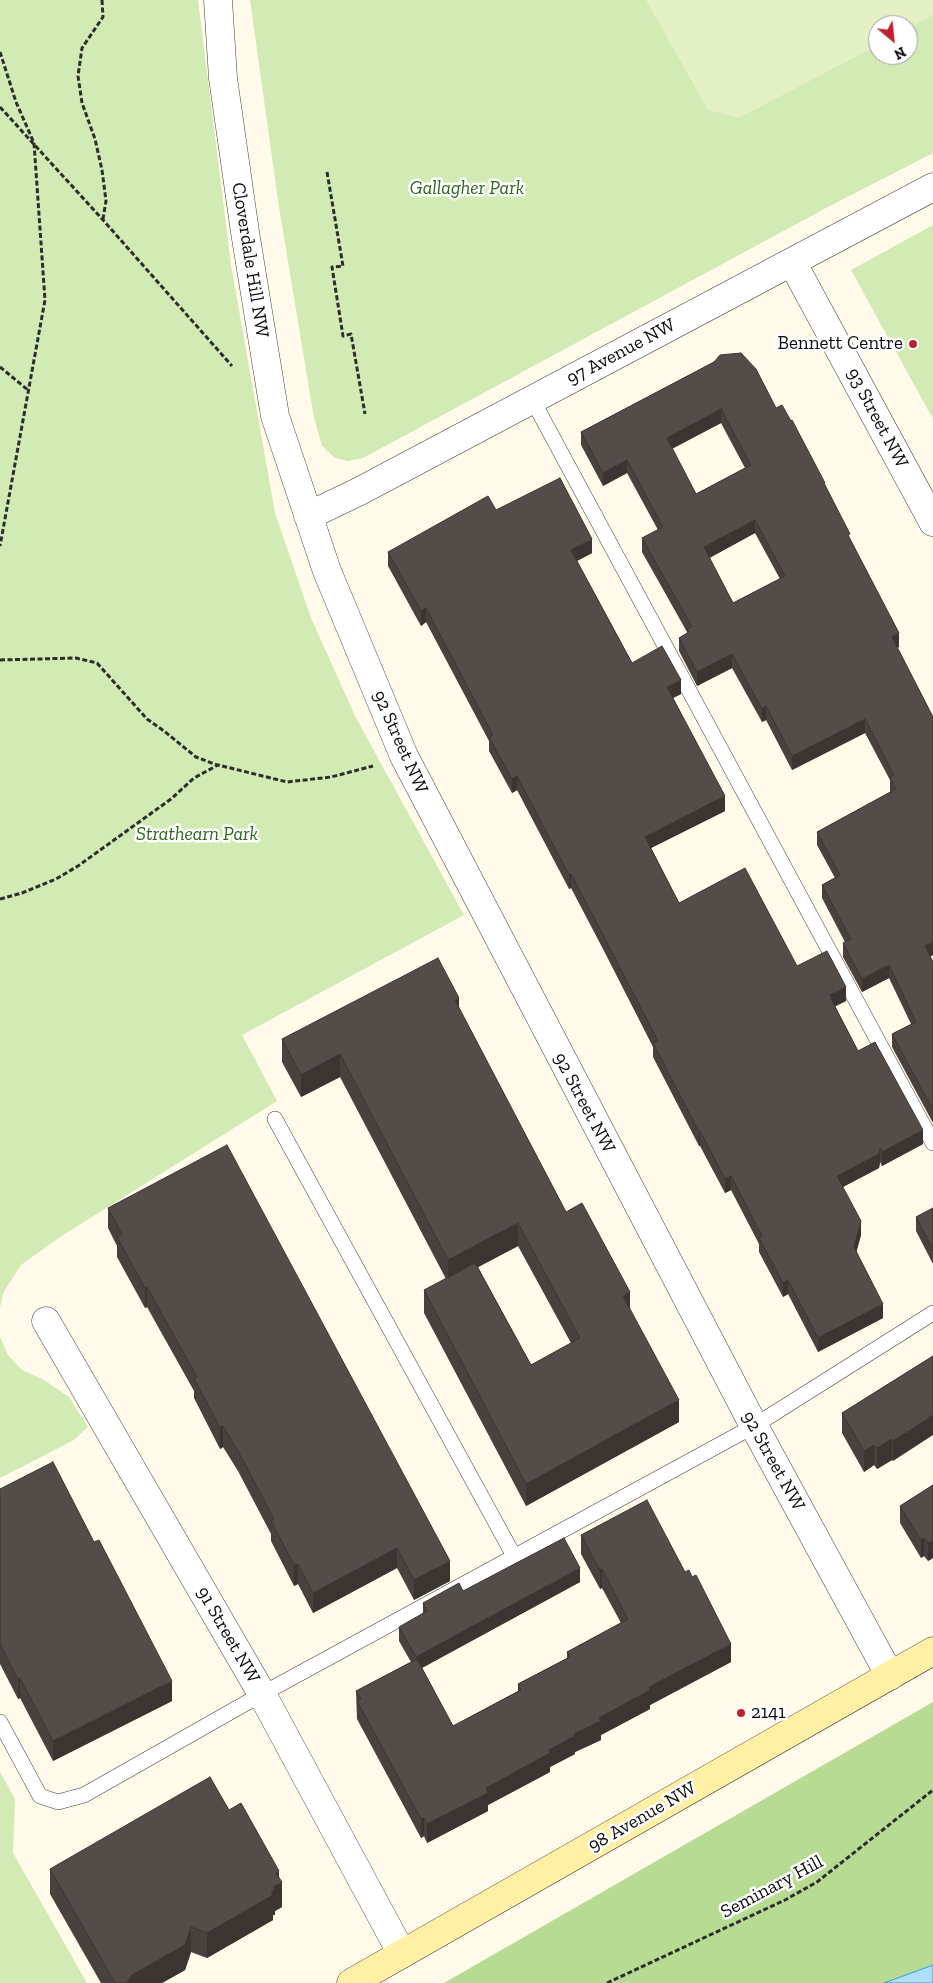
<!DOCTYPE html>
<style>
body{margin:0}
#map{position:relative;width:933px;height:1983px;overflow:hidden;background:#fffaea;font-family:"Zilla Slab",serif}
canvas{display:block}
.north{position:absolute;left:868px;top:15px;width:50px;height:50px;box-sizing:border-box;background:#fff;border:1px solid #9d9d9d;border-radius:50%;rotate:152deg;font-size:14px;font-weight:700;line-height:20px;text-align:center;color:#0b0b0b}
.north::after{content:'';display:block;margin:auto;width:18px;height:22px;background:#bf2031;clip-path:polygon(50% 0,100% 100%,50% 72%,0 100%)}
</style>
<div id="map">
<canvas width="933" height="1983"></canvas>
<div class="north">N</div>
</div>
<script>
const ctx = document.querySelector('canvas').getContext('2d');
ctx.lineJoin = 'round';
function fill(path, color) {
  ctx.fillStyle = color;
  ctx.fill(path, 'evenodd');
}
function poly(rows) {
  const path = new Path2D();
  for (const r of rows) {
    path.moveTo(r[0], r[1]);
    for (let i = 2; i < r.length; i += 2) path.lineTo(r[i], r[i + 1]);
  }
  return path;
}
function strokePath(path, color, width, dash) {
  ctx.strokeStyle = color;
  ctx.lineWidth = width;
  ctx.lineCap = dash ? 'butt' : 'round';
  ctx.setLineDash(dash || []);
  ctx.stroke(path);
}
function write(font, color, halo, rows, align = 'center') {
  ctx.font = font + ' "Zilla Slab",serif';
  ctx.lineWidth = 5;
  ctx.setLineDash([]);
  ctx.textBaseline = 'middle';
  ctx.strokeStyle = halo;
  ctx.fillStyle = color;
  for (const [text, x, y, turn = 0] of rows) {
    ctx.save();
    ctx.translate(x, y);
    ctx.rotate((+turn || 0) * Math.PI / 180);
    ctx.textAlign = isNaN(turn) ? turn : align;
    if (halo) ctx.strokeText(text, 0, 0);
    ctx.fillText(text, 0, 0);
    ctx.restore();
  }
}
const green = poly([
 [0,0,198,0,231,265,275,513,311,618,356,718,464,915,242,1035,277,1101,60,1237,21,1265,3,1293,0,1308],
 [250,0,933,0,933,153,826,208,363,458,347,461,335,458,322,446,314,418,279,207],
 [878,25,908,25,908,55,878,55],
 [933,225,933,419,851,270],
 [0,1337,8,1355,22,1370,44,1380,69,1397,88,1427,74,1440,0,1478],
 [0,1772,15,1799,13,1853,87,1983,0,1983]
]);
const forest = poly([
 [933,1702,933,1965,884,1983,444,1983]
]);
const pitch = poly([
 [646,0,933,0,933,15,908,29,908,25,878,25,878,45,739,118,708,110]
]);
const water = poly([
 [933,1965,933,1983,884,1983,933,1965]
]);
const path = poly([
 [102,0,103,17,82,48,78,76,82,103,95,139,102,170,106,201,103,219],
 [0,52,16,102,34,143,45,300,0,546],
 [0,107,103,220,232,366],
 [327,172,343,266,332,267,343,336,351,334,365,414],
 [0,367,28,390],
 [0,660,76,658,97,663,147,719,164,731,196,757,217,765],
 [0,899,22,893,56,879,78,866,171,799,194,778,218,765,287,782,331,777,373,766],
 [607,1983,785,1900,817,1882,933,1790]
]);
const lane = poly([
 [532,399,933,1143],
 [275,1119,514,1556],
 [0,1722,40,1796,58,1802,84,1795,262,1694,754,1426,933,1313]
]);
const street = poly([
 [218,0,223,78,245,232,275,416,327,571,404,756,754,1426,890,1676],
 [792,262,933,522],
 [308,516,360,491,933,187],
 [46,1321,262,1694,402,1954]
]);
const secondary = poly([
 [351,1983,933,1651]
]);
const wall = poly([
 [714,362,776,408,825,486,850,539,899,647,897,648,930,957,933,962,933,1123,892,1047,892,1034,911,1024,889,978,862,992,843,957,843,943,845,942,822,898,822,885,835,878,817,845,817,832,890,792,890,780,865,733,792,770,766,720,762,722,732,668,697,686,679,651,679,638,687,633,687,632,642,552,642,538,658,530,627,473,603,486,581,445,581,432],
 [721,423,745,468,696,494,672,449],
 [755,533,780,579,733,603,709,558],
 [496,510,592,553,577,561,632,663,681,694,673,698,725,811,651,848,679,903,797,966,846,1001,835,1006,858,1051,923,1144,882,1166,880,1162,879,1168,843,1187,861,1235,856,1252,883,1318,818,1352,788,1294,783,1297,759,1252,759,1244,731,1190,725,1193,700,1146,699,1146,653,1057,653,1047,603,949,571,888,569,889,517,790,512,793,489,751,489,741,426,622,421,626,388,566,388,552],
 [459,1008,566,1212,630,1310,679,1422,526,1506,424,1313,424,1290,446,1279,340,1077,301,1097,282,1062,282,1039],
 [518,1246,571,1343,531,1365,478,1267],
 [108,1208,450,1581,414,1600,397,1568,313,1613,298,1584,294,1586,271,1541,271,1534,238,1471,223,1447,220,1449,194,1398,194,1391,147,1307,145,1308,117,1257,117,1246,108,1228],
 [933,1208,933,1264,916,1231,916,1217],
 [933,1356,893,1461,892,1460,877,1469,874,1465,864,1472,842,1433,842,1413],
 [933,1485,933,1558,928,1561,924,1556,921,1558,900,1523,900,1506],
 [0,1489,172,1701,53,1761,20,1698,18,1699,0,1664],
 [581,1535,731,1662,650,1705,650,1709,601,1735,601,1740,575,1752,575,1754,550,1767,550,1772,488,1805,488,1811,427,1843,424,1836,421,1838,357,1719,356,1691,411,1662,399,1641,399,1627,423,1614,423,1603,463,1591,580,1582,422,1668,453,1726,518,1691,518,1684,567,1658,567,1652,621,1623,602,1588,600,1589,581,1554],
 [229,1810,282,1907,275,1911,275,1915,273,1915,273,1920,207,1958,191,1952,185,1970,162,1983,101,1983,50,1894,50,1869]
]);
const shadedWall = poly([
 [721,409,721,423,667,451,667,438],
 [627,460,627,473,603,486,603,473],
 [755,520,755,533,704,561,704,547],
 [592,539,592,553,571,564,571,550],
 [426,608,426,622,421,626,421,611],
 [899,633,899,647,892,651,892,637],
 [732,654,732,668,697,686,697,672],
 [681,680,681,694,667,701,667,687],
 [766,706,766,720,762,722,762,709],
 [865,719,865,733,792,770,792,756],
 [517,776,517,790,512,793,512,779],
 [725,796,725,811,645,851,645,837],
 [571,874,571,888,569,889,569,875],
 [933,942,933,955,925,960,925,946],
 [889,965,889,978,862,992,862,979],
 [846,987,846,1001,832,1008,830,995],
 [459,998,459,1020,455,1000],
 [340,1054,340,1077,301,1097,301,1075],
 [923,1130,923,1144,882,1166,882,1152],
 [700,1131,700,1146,699,1146,699,1132],
 [880,1148,880,1162,879,1168,837,1190,837,1176],
 [731,1176,731,1190,725,1193,725,1179],
 [861,1221,861,1235,854,1261,854,1247],
 [518,1223,518,1246,448,1283,448,1260],
 [788,1280,788,1294,783,1297,783,1283],
 [147,1287,147,1307,145,1308,145,1288],
 [630,1292,630,1315,623,1296],
 [883,1304,883,1318,818,1352,818,1338],
 [679,1400,679,1422,526,1506,526,1484],
 [933,1415,933,1435,893,1461,893,1441],
 [223,1426,223,1447,220,1449,220,1428],
 [892,1439,892,1460,877,1469,877,1448],
 [874,1445,874,1465,864,1472,864,1451],
 [924,1538,924,1556,921,1558,921,1540],
 [933,1541,933,1558,928,1561,928,1543],
 [397,1548,397,1568,313,1613,313,1593],
 [450,1561,450,1581,414,1600,414,1580],
 [298,1564,298,1584,294,1586,294,1565],
 [580,1568,580,1582,416,1671,416,1657],
 [602,1569,602,1588,600,1589,600,1570],
 [731,1644,731,1662,650,1705,650,1709,601,1735,601,1740,575,1752,575,1754,550,1767,550,1772,488,1805,488,1811,427,1843,427,1824,574,1734,599,1718,649,1687],
 [20,1678,20,1698,18,1699,18,1679],
 [172,1681,172,1701,53,1761,53,1741],
 [424,1818,424,1836,421,1838,421,1819],
 [279,1871,279,1884,282,1882,282,1907,275,1911,275,1915,273,1915,273,1920,207,1958,207,1933,271,1892,273,1887,276,1873],
 [191,1927,191,1952,185,1970,162,1983,127,1983,132,1975]
]);
const building = poly([
 [741,353,756,369,776,408,782,405,791,421,792,420,825,483,824,483,850,534,848,535,899,633,892,637,933,717,933,942,925,946,933,962,933,1110,892,1034,916,1022,889,965,862,979,843,943,851,939,822,885,840,875,817,832,896,789,890,777,894,775,865,719,792,756,766,706,762,709,732,654,697,672,679,638,689,632,687,629,692,627,642,538,663,527,627,460,603,473,581,432,714,362,720,355,741,353],
 [721,409,751,465,696,494,667,438,721,409],
 [755,520,785,576,733,603,704,547,755,520],
 [560,478,592,539,571,550,632,663,662,646,681,680,667,687,725,796,645,837,679,903,745,868,797,966,827,951,846,987,830,995,832,999,831,999,858,1051,875,1042,923,1130,882,1152,880,1148,879,1154,837,1176,861,1221,854,1247,883,1304,818,1338,788,1280,783,1283,759,1238,762,1236,731,1176,725,1179,700,1131,699,1132,653,1043,658,1041,603,935,571,874,569,875,517,776,512,779,489,737,493,735,426,608,421,611,388,552,488,496,496,510,560,478],
 [438,958,459,998,455,1000,566,1212,582,1203,630,1292,623,1296,679,1400,526,1484,424,1290,475,1263,531,1365,580,1338,518,1223,448,1260,340,1054,301,1075,282,1039,438,958],
 [227,1145,450,1561,414,1580,397,1548,313,1593,298,1564,294,1565,271,1521,274,1519,238,1451,223,1426,220,1428,194,1378,197,1377,147,1287,145,1288,117,1237,122,1234,108,1208,227,1145],
 [933,1208,933,1250,916,1217,933,1208],
 [933,1356,933,1415,893,1441,892,1439,877,1448,874,1445,864,1451,842,1413,933,1356],
 [53,1462,94,1542,99,1540,172,1681,53,1741,20,1678,18,1679,0,1644,0,1489,53,1462],
 [933,1485,933,1541,928,1543,924,1538,921,1540,900,1506,933,1485],
 [647,1500,685,1572,689,1570,692,1577,696,1575,731,1644,649,1687,650,1690,599,1718,601,1721,574,1734,575,1736,549,1750,550,1753,486,1788,488,1793,427,1824,424,1818,421,1819,357,1701,361,1699,356,1691,417,1659,453,1726,521,1690,518,1684,570,1657,567,1652,628,1619,602,1569,600,1570,581,1535,647,1500],
 [564,1538,580,1568,416,1657,399,1627,427,1611,423,1603,459,1583,463,1591,564,1538],
 [210,1777,229,1810,241,1803,279,1871,276,1873,282,1882,273,1887,275,1890,271,1892,273,1895,207,1933,191,1927,185,1945,132,1975,127,1983,115,1983,50,1869,210,1777]
]);
const markers = [
 [913,344,5,"#bf2031"],
 [741,1713,5,"#bf2031"]
];
const parkNames = [
 ["Gallagher Park",467,189],
 ["Strathearn Park",197,835]
];
const streetNames = [
 ["Cloverdale Hill NW",250,260,81],
 ["97 Avenue NW",621,352,-28],
 ["93 Street NW",877,418,62],
 ["92 Street NW",400,742,66],
 ["92 Street NW",584,1103,62],
 ["92 Street NW",773,1461,61],
 ["91 Street NW",228,1635,60],
 ["98 Avenue NW",642,1817,-30],
 ["Seminary Hill",772,1887,-28]
];
const poiNames = [
 ["Bennett Centre",903,344],
 ["2141",751,1713,"left"]
];
fill(green, '#d2eab3');
fill(forest, '#b7db92');
fill(pitch, '#e4f1c5');
fill(water, '#ade0f8');
strokePath(water, '#329ad1', 1);
strokePath(lane, '#3e3e3e', 16);
strokePath(street, '#3e3e3e', 29);
strokePath(secondary, '#2d2d2d', 29);
strokePath(path, '#2d2d2d', 3, [5, 2.5]);
strokePath(lane, '#fff', 15);
strokePath(street, '#fff', 28);
strokePath(secondary, '#fff0a5', 28);
fill(wall, '#48413e');
fill(shadedWall, '#3b3532');
fill(building, '#544c48');
strokePath(building, '#3b3532', 1);
for (const [x, y, r, color] of markers) {
  const dot = new Path2D();
  dot.arc(x, y, r, 0, 2 * Math.PI);
  ctx.fillStyle = color;
  ctx.fill(dot);
  strokePath(dot, '#fff', 2);
}
write('italic 19px', '#2e641b', '#fff', parkNames);
write('19px', '#0b0b0b', '#fff', streetNames);
write('19px', '#0b0b0b', '#fff', poiNames, 'right');
</script>
